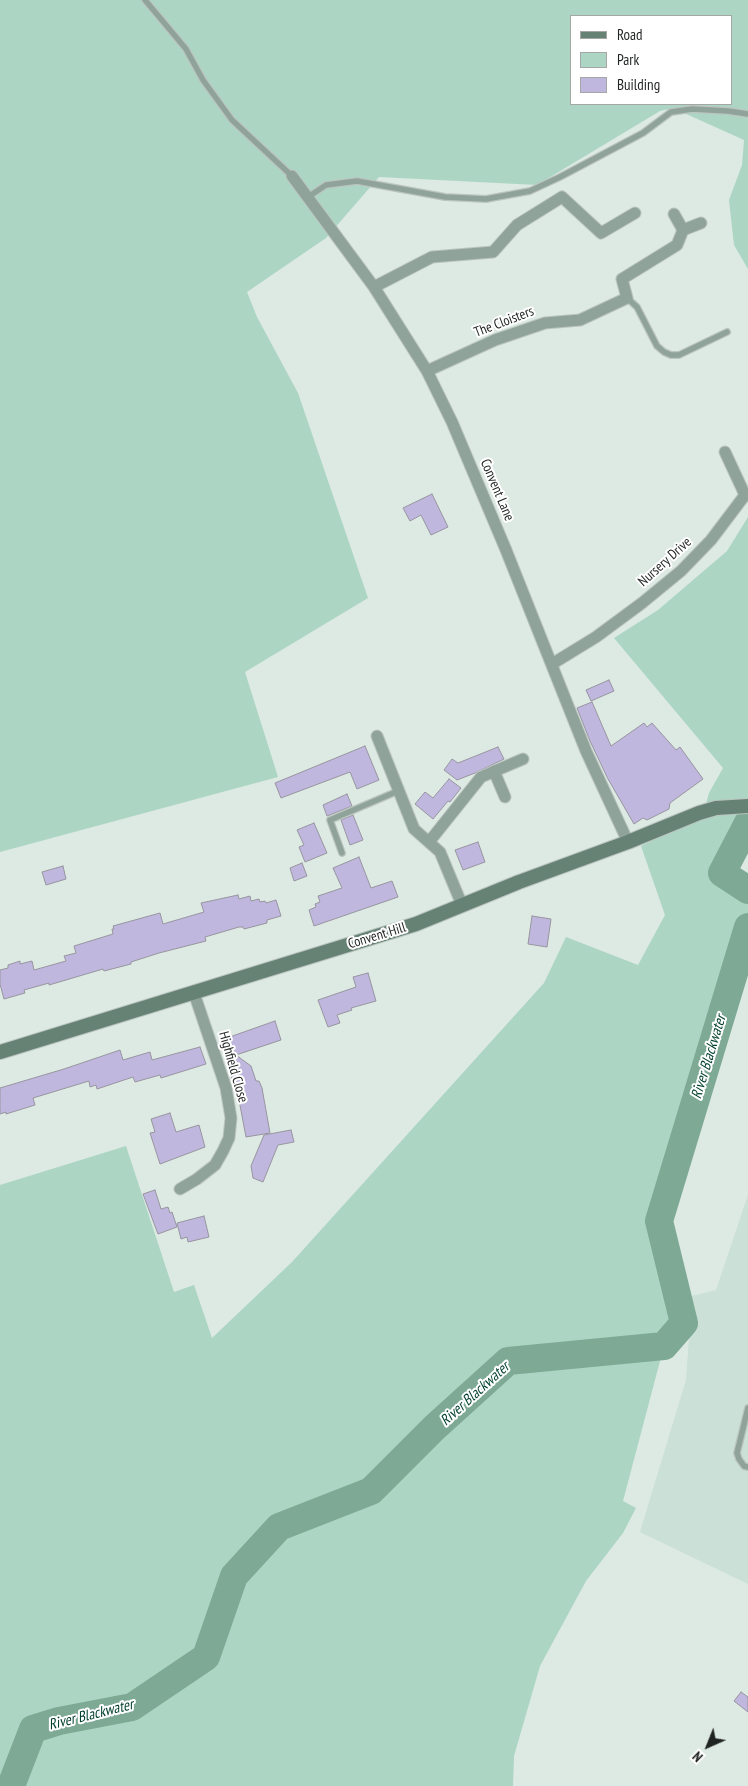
<!DOCTYPE html>
<style>
body{margin:0}
#map{position:relative;width:748px;height:1786px;overflow:hidden;background:#dde9e3;font-family:"PT Sans Narrow",sans-serif}
canvas{display:block}
.legend{position:absolute;left:570px;top:15px;width:162px;height:90px;box-sizing:border-box;background:#fff;border:1px solid #a5a7a6;margin:0;padding:6px 9px;list-style:none;font-size:15px;color:#1f2321}
.legend li{display:flex;align-items:center;gap:10px;height:25px}
.legend b{width:25px;border:1px solid #a5a7a6}
.north{position:absolute;left:683px;top:1721px;width:50px;height:50px;-webkit-text-stroke:4px #fff;paint-order:stroke;rotate:224deg;font-size:14px;font-weight:700;line-height:20px;text-align:center;color:#1f2321}
.north::after{content:'';display:block;margin:auto;width:18px;height:22px;background:#1f2321;clip-path:polygon(50% 0,100% 100%,50% 72%,0 100%)}
</style>
<div id="map">
<canvas width="748" height="1786"></canvas>
<ul class="legend">
<li><b style="height:6px;background:#668275"></b>Road</li>
<li><b style="height:14px;background:#acd6c3"></b>Park</li>
<li><b style="height:14px;background:#c0b7de"></b>Building</li>
</ul>
<div class="north">N</div>
</div>
<script>
const ctx = document.querySelector('canvas').getContext('2d');
ctx.lineJoin = 'round';
function fill(path, color) {
  ctx.fillStyle = color;
  ctx.fill(path, 'evenodd');
}
function poly(rows) {
  const path = new Path2D();
  for (const r of rows) {
    path.moveTo(r[0], r[1]);
    for (let i = 2; i < r.length; i += 2) path.lineTo(r[i], r[i + 1]);
  }
  return path;
}
function strokePath(path, color, width, dash) {
  ctx.strokeStyle = color;
  ctx.lineWidth = width;
  ctx.lineCap = dash ? 'butt' : 'round';
  ctx.setLineDash(dash || []);
  ctx.stroke(path);
}
function write(font, color, halo, rows, align = 'center') {
  ctx.font = font + ' "PT Sans Narrow",sans-serif';
  ctx.lineWidth = 4;
  ctx.setLineDash([]);
  ctx.textBaseline = 'middle';
  ctx.strokeStyle = halo;
  ctx.fillStyle = color;
  for (const [text, x, y, turn = 0] of rows) {
    ctx.save();
    ctx.translate(x, y);
    ctx.rotate((+turn || 0) * Math.PI / 180);
    ctx.textAlign = isNaN(turn) ? turn : align;
    if (halo) ctx.strokeText(text, 0, 0);
    ctx.fillText(text, 0, 0);
    ctx.restore();
  }
}
const built = poly([
 [748,1195,748,1584,640,1532,686,1380,692,1296,716,1290]
]);
const green = poly([
 [0,0,748,0,748,269,734,245,729,200,742,165,744,140,673,108,660,111,537,185,379,177,326,238,247,292,257,317,298,393,368,598,245,672,278,777,0,852],
 [572,16,732,16,732,104,572,104],
 [748,517,748,823,722,873,748,890,748,927,659,1221,684,1323,664,1346,623,1501,636,1508,623,1533,586,1581,540,1666,514,1756,513,1786,0,1786,0,1185,126,1146,174,1292,194,1285,212,1338,292,1262,544,983,566,937,638,965,665,915,641,846,703,815,709,793,723,768,614,638,658,610,727,551]
]);
const river = poly([
 [748,823,722,873,748,890],
 [11,1786,33,1729,59,1721,132,1707,206,1657,234,1576,279,1527,371,1491,434,1428,508,1361,664,1346,684,1323,659,1221,748,927]
]);
const building = poly([
 [432,494,448,527,431,535,421,515,410,521,403,508,432,494],
 [609,680,614,691,591,701,586,690,609,680],
 [592,702,611,746,644,723,647,727,652,723,676,750,680,747,703,779,670,803,669,809,647,820,643,818,634,824,608,779,590,741,577,708,592,702],
 [365,746,379,780,357,789,350,772,281,798,275,783,365,746],
 [498,747,504,759,475,773,457,780,444,770,452,759,458,763,498,747],
 [449,779,461,788,450,802,448,801,433,819,415,804,425,792,433,798,449,779],
 [347,794,352,806,327,816,323,805,347,794],
 [353,815,363,840,350,845,341,820,353,815],
 [314,823,327,853,305,862,299,847,304,845,297,830,314,823],
 [478,842,485,862,463,870,455,850,478,842],
 [359,857,371,888,392,881,398,897,314,926,309,910,316,907,315,904,320,902,318,896,342,888,333,868,359,857],
 [302,863,307,876,294,881,290,868,302,863],
 [63,866,66,879,46,885,42,872,63,866],
 [238,895,239,899,250,896,251,901,259,899,260,902,265,901,266,903,276,900,281,916,267,920,267,923,244,929,243,927,239,927,205,937,206,941,159,953,131,962,131,964,104,971,103,969,49,985,49,983,24,990,25,993,4,999,0,984,0,970,8,968,8,965,20,961,20,964,32,961,34,970,66,961,64,956,76,953,74,946,113,934,112,929,114,929,113,926,160,913,163,924,204,912,201,903,238,895],
 [532,916,551,919,547,947,528,944,532,916],
 [368,973,376,1001,351,1008,352,1010,337,1015,340,1023,328,1027,318,1000,356,987,353,977,368,973],
 [275,1021,281,1040,236,1055,251,1066,256,1081,259,1081,262,1088,270,1133,246,1137,239,1100,229,1069,233,1068,224,1039,275,1021],
 [200,1047,206,1064,161,1078,160,1075,135,1082,133,1077,97,1089,96,1085,90,1087,89,1081,33,1098,35,1105,6,1114,6,1112,0,1114,0,1088,64,1069,120,1050,123,1060,150,1052,152,1060,200,1047],
 [170,1113,176,1132,199,1125,205,1147,160,1164,150,1133,155,1132,151,1119,170,1113],
 [291,1130,294,1142,278,1145,263,1182,253,1178,251,1166,264,1135,291,1130],
 [155,1190,161,1209,168,1207,170,1213,172,1212,177,1227,158,1234,143,1194,155,1190],
 [204,1216,209,1237,188,1242,187,1237,181,1239,177,1223,204,1216],
 [741,1692,748,1697,748,1712,734,1701,741,1692]
]);
const service = poly([
 [145,0,186,49,203,80,232,120,292,176],
 [308,197,326,185,357,181,445,197,486,199,530,191,560,177,643,133,671,112,692,109,728,111,748,114],
 [627,298,637,307,657,346,664,352,671,355,679,355,727,332],
 [342,853,330,820,398,791],
 [748,1408,737,1453,739,1459,744,1466,748,1467]
]);
const minor = poly([
 [292,176,374,287,427,371,452,422,506,550,586,751,628,842],
 [674,214,683,230],
 [374,287,432,257,493,252,517,225,562,197,601,233,635,213],
 [427,371,495,340,545,323,580,320,627,298,622,279,677,245,683,230,701,223],
 [552,664,596,637,642,603,681,571,711,540,745,495,725,452],
 [377,736,414,829,440,852,462,905],
 [494,771,505,797],
 [429,842,481,777,523,759],
 [180,1189,197,1179,215,1165,223,1151,229,1138,231,1118,226,1088,194,993]
]);
const secondary = poly([
 [0,1052,416,924,519,882,628,842,699,813,716,808,748,806]
]);
const streetNames = [
 ["The Cloisters",504,322,-21],
 ["Convent Lane",497,490,67],
 ["Nursery Drive",665,562,-42],
 ["Convent Hill",377,936,-17],
 ["Highfield Close",233,1067,74]
];
const waterNames = [
 ["River Blackwater",709,1057,-73],
 ["River Blackwater",475,1394,-42],
 ["River Blackwater",91,1715,-14]
];
fill(built, '#cbe0d6');
fill(green, '#acd6c3');
strokePath(river, '#7da995', 28);
fill(building, '#c0b7de');
strokePath(building, '#97959f', 1);
strokePath(service, '#bbc5c0', 8);
strokePath(minor, '#bbc5c0', 13);
strokePath(secondary, '#bbc5c0', 16);
strokePath(service, '#90a39a', 5.5);
strokePath(minor, '#90a39a', 11);
strokePath(secondary, '#668275', 14);
write('14px', '#1f2321', '#fff', streetNames);
write('italic 15px', '#003f2c', '#fff', waterNames);
</script>
